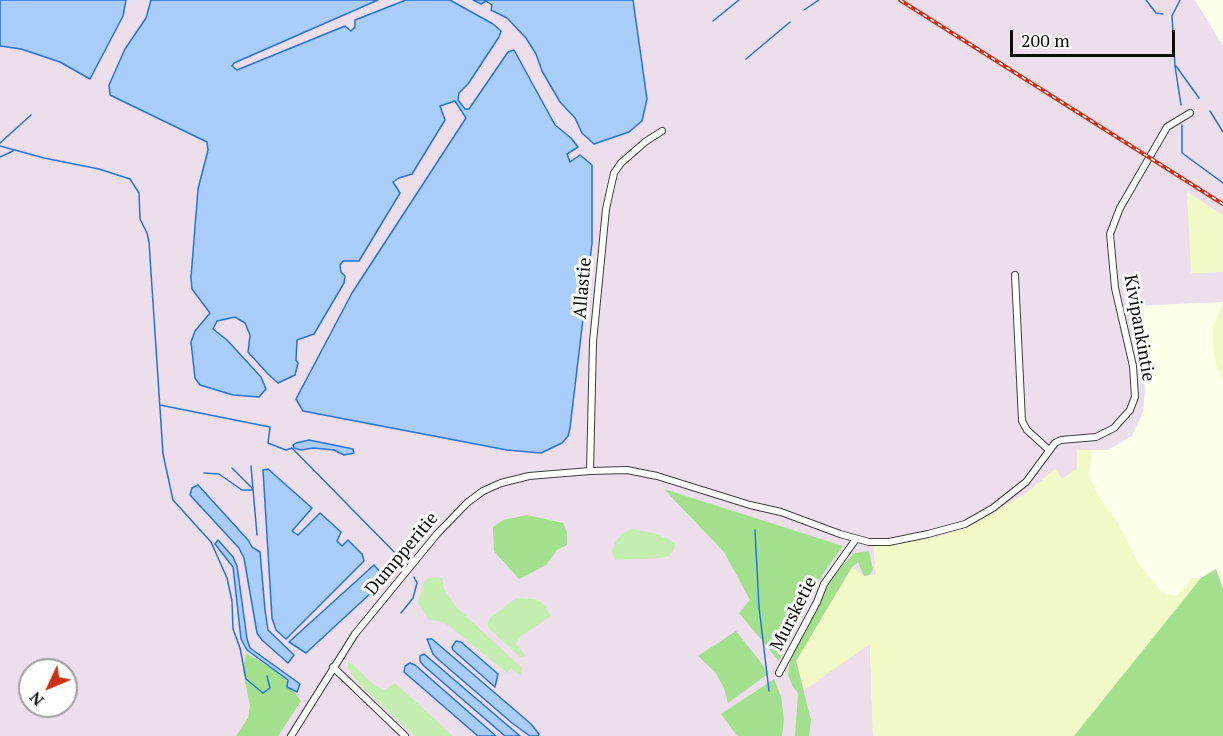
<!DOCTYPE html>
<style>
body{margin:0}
#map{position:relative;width:1223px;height:736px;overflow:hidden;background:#ffffea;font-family:"PT Serif",serif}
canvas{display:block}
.north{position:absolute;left:18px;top:658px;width:60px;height:60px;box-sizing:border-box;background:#fff;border:2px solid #9e9e9e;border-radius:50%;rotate:226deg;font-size:16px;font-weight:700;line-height:24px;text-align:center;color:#0c0c0c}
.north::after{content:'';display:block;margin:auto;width:21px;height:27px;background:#c93016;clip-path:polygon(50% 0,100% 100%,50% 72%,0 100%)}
.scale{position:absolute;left:1010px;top:30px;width:165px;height:27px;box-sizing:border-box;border:3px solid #0c0c0c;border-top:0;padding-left:8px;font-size:18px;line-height:21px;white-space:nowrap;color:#0c0c0c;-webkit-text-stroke:4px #fff;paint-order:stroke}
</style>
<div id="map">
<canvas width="1223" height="736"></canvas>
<div class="north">N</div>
<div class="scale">200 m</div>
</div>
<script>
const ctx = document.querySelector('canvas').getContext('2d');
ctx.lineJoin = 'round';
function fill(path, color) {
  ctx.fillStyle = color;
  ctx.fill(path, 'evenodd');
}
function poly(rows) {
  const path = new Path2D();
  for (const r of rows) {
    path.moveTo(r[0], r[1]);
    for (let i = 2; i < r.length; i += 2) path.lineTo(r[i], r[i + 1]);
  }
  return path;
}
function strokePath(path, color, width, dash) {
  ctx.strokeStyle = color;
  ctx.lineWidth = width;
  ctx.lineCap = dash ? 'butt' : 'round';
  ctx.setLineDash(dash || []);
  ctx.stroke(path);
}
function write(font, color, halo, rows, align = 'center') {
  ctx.font = font + ' "PT Serif",serif';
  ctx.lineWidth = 6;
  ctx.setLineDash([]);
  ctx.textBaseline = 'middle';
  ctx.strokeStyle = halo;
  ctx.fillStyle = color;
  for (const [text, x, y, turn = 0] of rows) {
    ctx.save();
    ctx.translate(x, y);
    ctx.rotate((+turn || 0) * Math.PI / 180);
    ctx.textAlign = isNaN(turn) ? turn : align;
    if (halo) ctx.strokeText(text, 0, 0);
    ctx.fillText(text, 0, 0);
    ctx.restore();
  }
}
const industrial = poly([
 [0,0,1195,0,1223,46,1223,302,1133,306,1132,315,1143,359,1145,390,1143,412,1132,436,1108,450,1077,450,1077,469,1062,479,1055,469,1026,494,964,528,937,537,903,542,876,543,874,550,876,575,864,576,852,568,804,689,870,644,873,736,0,736],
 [30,670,66,670,66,706,30,706]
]);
const farmland = poly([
 [1187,192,1223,215,1223,272,1191,273],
 [1223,302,1223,380,1216,366,1213,344,1213,327],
 [1077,450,1092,450,1089,477,1100,498,1118,523,1139,564,1159,589,1169,595,1177,596,1191,578,1201,578,1074,736,873,736,870,644,804,690,796,661,852,567,864,576,876,575,874,550,875,543,903,542,937,537,964,528,1025,494,1055,469,1062,479,1077,469]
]);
const green = poly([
 [632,529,653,533,669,539,675,545,674,550,669,556,661,558,615,560,612,551,616,541,623,533],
 [436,577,442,578,444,589,456,607,522,668,521,676,511,668,507,673,448,625,439,621,429,620,418,603,423,583,429,578],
 [516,598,537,600,541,602,551,616,521,636,516,644,526,656,520,657,494,633,488,627,488,622,490,618],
 [348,660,374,685,384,690,395,683,453,736,415,736,359,684,348,669]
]);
const forest = poly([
 [664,489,843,546,822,575,779,661,739,613,750,600,724,552],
 [527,515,563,523,567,532,567,545,557,550,546,565,519,579,494,551,493,527,503,520],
 [869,551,873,570,869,575,864,576,858,562,852,567,796,661,811,720,809,736,795,736,798,693,793,687,788,675,789,664,804,631,834,575,854,553],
 [1216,569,1223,589,1223,736,1074,736,1201,578],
 [736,631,769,673,728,703,724,688,715,672,698,656],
 [246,653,301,686,293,690,301,701,278,736,236,736,248,718,250,706,243,671],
 [774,679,781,697,784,719,782,736,737,736,721,714]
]);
const water = poly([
 [0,0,126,0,123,16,90,79,60,62,21,49,0,46,0,0],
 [151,0,378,0,234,63,232,66,237,70,345,26,351,31,355,27,355,20,406,0,450,0,493,24,501,31,499,37,468,84,459,93,458,100,465,109,469,109,508,52,514,50,555,125,571,138,578,147,567,154,570,162,580,155,592,165,592,243,570,428,568,436,562,443,541,453,507,450,303,411,296,399,352,293,466,118,455,101,440,106,445,120,412,174,399,178,393,182,400,193,359,261,343,261,340,265,341,272,345,276,344,283,314,334,297,340,296,360,298,363,295,375,278,383,268,374,248,352,250,335,245,323,235,317,217,321,213,329,227,340,261,377,266,389,259,397,233,395,200,385,195,378,191,342,195,331,210,313,192,289,191,277,198,189,208,150,207,142,110,95,109,85,125,49,146,18,151,0],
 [473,0,633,0,647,99,642,121,629,132,594,144,582,133,575,118,560,102,542,71,536,54,526,38,507,18,491,10,492,5,486,1,481,4,473,0],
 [309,440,353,449,354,453,344,455,334,450,313,448,301,450,294,448,293,445,296,443,309,440],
 [268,469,312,508,292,531,298,535,320,513,341,532,337,541,342,546,348,540,362,554,364,561,286,639,276,630,272,618,263,470,268,469],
 [198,485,248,540,252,547,260,552,265,610,268,630,294,655,288,663,262,640,257,633,244,558,239,548,190,495,192,488,198,485],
 [218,540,233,557,237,566,247,639,250,648,300,684,297,692,287,687,288,680,247,650,241,639,233,567,215,544,218,540],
 [374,565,386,579,306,653,289,642,374,565],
 [427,639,432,639,531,724,539,734,538,736,530,736,512,723,439,660,433,654,427,639],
 [456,641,461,642,498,674,495,687,453,650,452,647,456,641],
 [424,654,520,736,505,736,424,666,420,661,420,656,424,654],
 [410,663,415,665,496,736,478,736,404,672,405,666,410,663]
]);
const stream = poly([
 [1146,0,1156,13,1163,14],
 [1180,0,1172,16,1175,66,1181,105],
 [804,10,819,0],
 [713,21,739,0],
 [746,59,790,22],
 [1176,66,1199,98],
 [1210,111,1223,132],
 [1182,125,1182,153,1223,183],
 [0,143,31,115],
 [0,146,44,158,99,169,130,179,139,193,140,219,147,233,149,242,163,454,173,500,211,542,227,578,232,601,233,629,240,648,246,679,263,693,270,688,267,676],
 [0,157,13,151],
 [160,405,270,427,268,443,286,450,292,448,402,560],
 [251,466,257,535],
 [232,468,253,489],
 [204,473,219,474,242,490,253,490],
 [755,530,759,607,769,691],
 [401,613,413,598,417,583,414,577]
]);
const minor = poly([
 [1015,275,1022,421,1027,430,1049,450],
 [590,471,593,342,606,209,614,173,621,163,645,142,662,131],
 [333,667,405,736],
 [779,673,817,602,824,584,856,539],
 [291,736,355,634,437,534,467,503,483,491,501,483,529,476,590,471,627,470,657,476,750,505,781,512,840,534,869,542,889,542,928,534,965,524,993,508,1026,482,1055,443,1061,440,1096,437,1114,428,1130,410,1135,397,1133,366,1115,288,1110,234,1120,208,1167,127,1190,113]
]);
const rail = poly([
 [900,0,1223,204]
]);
const streetNames = [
 ["Allastie",583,288,-85],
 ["Kivipankintie",1139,328,80],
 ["Dumpperitie",402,554,-50],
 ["Mursketie",794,614,-63]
];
fill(industrial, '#ecdeeb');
fill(farmland, '#f3f8c7');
fill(green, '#c4edb0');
fill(forest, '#a2e08d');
fill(water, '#a9cdfd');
strokePath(water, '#2871db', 1.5);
strokePath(stream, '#2871db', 1.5);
strokePath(minor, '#3f3f3f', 8);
strokePath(minor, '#fff', 6);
strokePath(rail, '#c93016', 4);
strokePath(rail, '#fff', 1.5, [4.5]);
write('18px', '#0c0c0c', '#fff', streetNames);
</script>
